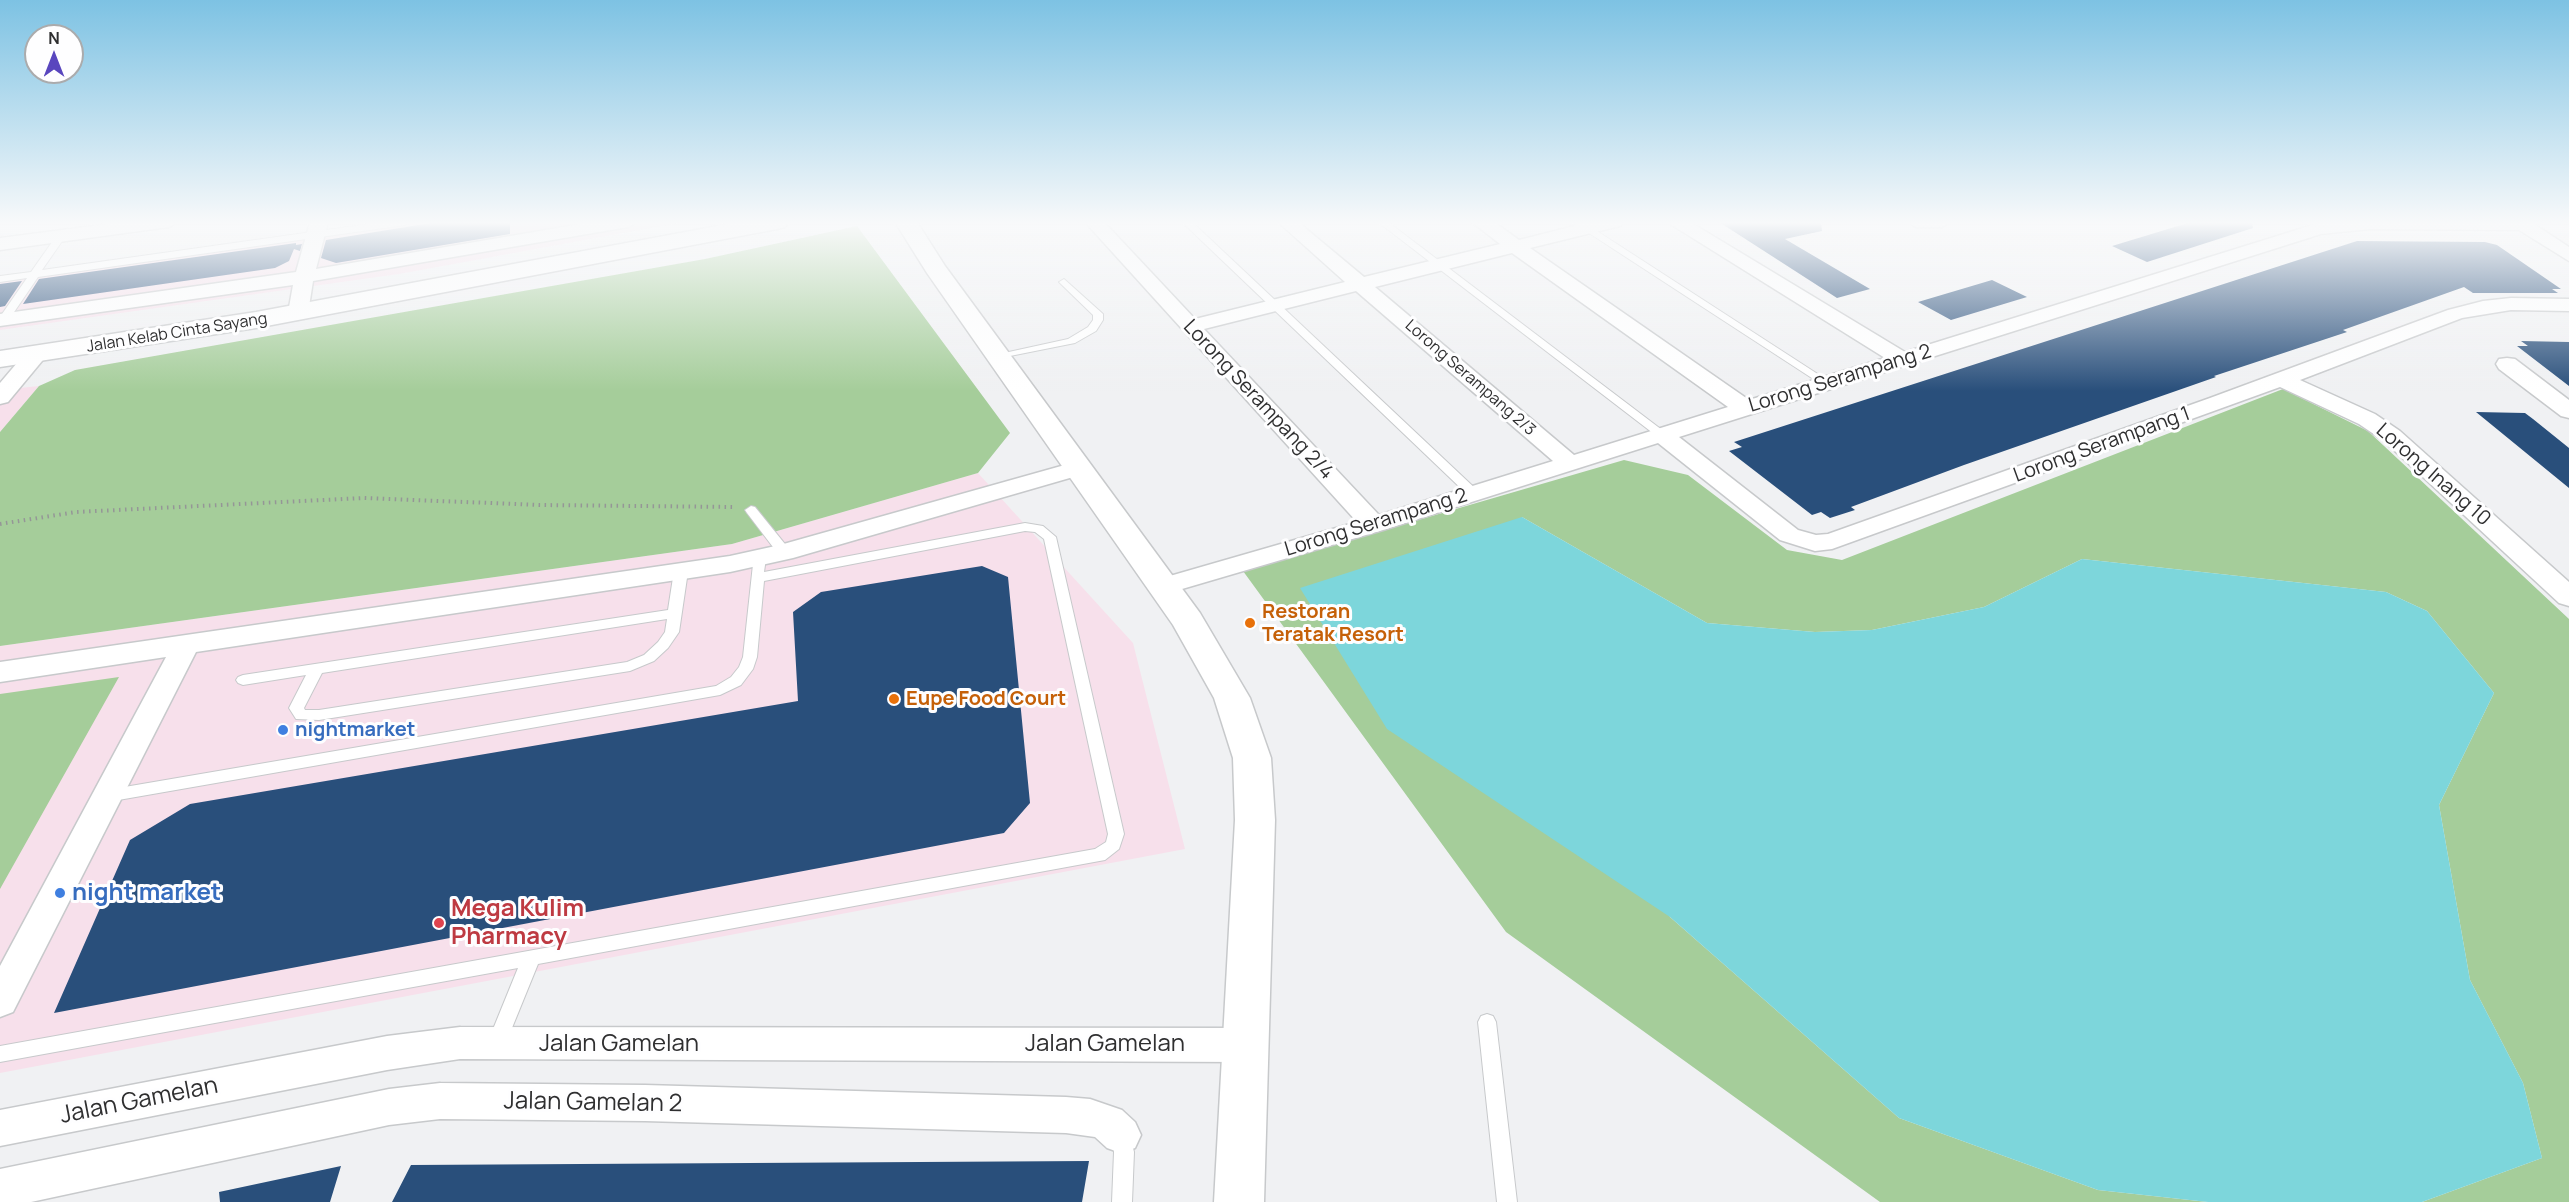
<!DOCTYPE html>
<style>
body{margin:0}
#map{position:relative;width:2569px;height:1202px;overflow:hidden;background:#f0f1f3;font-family:Manrope,sans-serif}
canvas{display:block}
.north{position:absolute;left:24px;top:24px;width:60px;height:60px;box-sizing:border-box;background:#fefeff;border:2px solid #ababac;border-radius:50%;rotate:0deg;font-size:16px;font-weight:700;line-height:24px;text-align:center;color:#2f2f30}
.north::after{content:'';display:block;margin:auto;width:21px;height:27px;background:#5946be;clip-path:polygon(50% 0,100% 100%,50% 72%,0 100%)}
</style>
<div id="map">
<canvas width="2569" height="1202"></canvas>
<div class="north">N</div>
</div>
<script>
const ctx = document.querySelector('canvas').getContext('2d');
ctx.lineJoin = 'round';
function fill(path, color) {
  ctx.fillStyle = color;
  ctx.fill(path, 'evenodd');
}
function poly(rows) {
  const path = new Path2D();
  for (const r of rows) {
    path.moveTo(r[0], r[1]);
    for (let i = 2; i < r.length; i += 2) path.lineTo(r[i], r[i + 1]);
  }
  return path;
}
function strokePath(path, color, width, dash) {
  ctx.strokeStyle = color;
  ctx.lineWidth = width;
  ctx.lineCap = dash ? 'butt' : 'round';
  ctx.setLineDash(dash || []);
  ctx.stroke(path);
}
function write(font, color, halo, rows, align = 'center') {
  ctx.font = font + ' Manrope,sans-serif';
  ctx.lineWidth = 6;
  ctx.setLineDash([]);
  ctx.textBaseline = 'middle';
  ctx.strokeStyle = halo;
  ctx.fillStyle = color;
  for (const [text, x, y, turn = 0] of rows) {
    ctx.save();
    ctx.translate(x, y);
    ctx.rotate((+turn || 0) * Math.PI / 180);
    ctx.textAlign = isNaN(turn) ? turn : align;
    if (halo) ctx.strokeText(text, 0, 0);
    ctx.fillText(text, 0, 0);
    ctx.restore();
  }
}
const commercial = poly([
 [401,222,684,222,399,274,0,330,0,278],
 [39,386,0,432,0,390],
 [978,473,1133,643,1185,849,0,1073,0,646,732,544]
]);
const green = poly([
 [857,226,1010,433,978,473,732,544,0,646,0,432,39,386,75,370,705,259],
 [2283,389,2368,431,2569,619,2569,1202,2422,1202,2542,1158,2523,1083,2470,980,2439,805,2494,693,2427,611,2386,592,2082,559,1984,607,1872,630,1815,632,1707,623,1522,517,1670,917,1899,1118,2098,1190,2208,1202,1880,1202,1506,932,1243,571,1624,460,1688,475,1787,550,1842,560],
 [119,677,0,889,0,694]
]);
const water = poly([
 [1522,517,1707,623,1815,632,1872,630,1984,607,2082,559,2386,592,2427,611,2494,693,2439,805,2470,980,2523,1083,2542,1158,2422,1202,2208,1202,2098,1190,1899,1118,1670,917,1387,729,1300,588]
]);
const building = poly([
 [437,222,510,222,510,234,336,263,321,258,326,240],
 [1719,222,1821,222,1822,231,1785,239,1870,289,1837,298],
 [2191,222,2252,222,2253,228,2147,262,2112,246],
 [2357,241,2485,242,2497,245,2561,289,2552,289,2558,293,2473,293,2464,287,2343,330,2347,332,2214,376,2216,377,1964,465,1851,507,1855,510,1830,518,1821,512,1812,515,1729,451,1742,447,1734,442],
 [296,243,296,245,302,244,300,251,294,249,289,261,275,268,23,304,39,279],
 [1992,280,2027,297,1951,320,1918,302],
 [22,281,5,306,0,307,0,284],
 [2521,341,2569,342,2569,386,2517,346,2528,346],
 [2476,412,2525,413,2533,419,2569,448,2569,488],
 [982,566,1008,577,1030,803,1004,833,54,1013,130,840,190,804,798,701,793,612,821,592],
 [1089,1161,1082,1202,392,1202,411,1165],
 [341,1166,330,1202,220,1202,219,1192]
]);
const path = poly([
 [0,524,76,512,364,498,540,505,733,507]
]);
const lane = poly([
 [383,222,409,222,405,225,38,277,8,321,0,321,0,317,27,278,0,282,0,276,31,272,57,235,65,237,42,270,383,222],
 [1182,222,1192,222,1478,491,1480,494,1478,497,1470,497,1182,222],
 [1378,222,1388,222,1666,433,1668,435,1666,437,1658,437,1378,222],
 [1572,222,1583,222,1830,382,1829,384,1821,384,1572,222],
 [1064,279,1103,314,1103,320,1096,331,1075,343,995,359,995,355,1068,339,1088,327,1093,320,1093,315,1061,284,1059,282,1064,279],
 [751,506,755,507,789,549,790,552,789,555,779,555,747,513,745,510,751,506],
 [1025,523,1043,526,1056,537,1124,834,1119,849,1105,860,538,964,503,1050,496,1052,489,1050,487,1044,518,968,0,1062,0,1046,1095,849,1106,842,1108,834,1044,539,1035,532,1025,531,764,581,757,657,753,669,741,685,720,695,107,802,101,800,99,796,101,792,107,790,716,686,731,677,739,667,743,657,754,555,764,555,766,558,764,572,1025,523],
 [681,567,688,571,679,632,668,648,654,661,630,671,319,720,296,719,289,708,306,675,243,685,238,683,236,680,238,677,243,675,668,610,674,571,681,567],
 [667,619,665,632,658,642,644,655,627,662,319,710,305,710,304,708,322,673,667,619],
 [1487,1014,1493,1016,1496,1022,1517,1202,1497,1202,1478,1022,1481,1016,1487,1014],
 [1121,1126,1128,1128,1134,1152,1132,1202,1112,1202,1114,1152,1111,1135,1114,1128,1121,1126]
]);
const street = poly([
 [124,222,178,222,169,227,0,250,0,238,124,222],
 [310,222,328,222,316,269,593,222,637,222,628,227,313,281,308,313,305,317,298,319,291,317,288,313,293,285,0,326,0,314,296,272,310,222],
 [1085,222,1104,222,1195,319,1345,282,1278,222,1298,222,1364,277,1500,244,1472,222,1494,222,1519,240,1590,222,1623,222,1620,226,1530,248,1749,400,1885,358,1667,222,1690,222,1905,352,2319,223,2531,222,2569,247,2569,261,2519,230,2370,229,2321,234,1679,437,1798,530,1816,535,1828,534,2210,398,2448,310,2483,301,2511,298,2569,299,2569,311,2511,310,2462,318,2300,380,2375,414,2400,431,2569,582,2569,606,2559,603,2384,441,2359,424,2280,387,1832,549,1815,551,1780,540,1658,443,1383,530,1165,594,1156,592,1152,586,1156,580,1357,522,1085,222],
 [1512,253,1728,407,1574,455,1375,287,1512,253],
 [1356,291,1553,461,1379,515,1204,329,1356,291],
 [1907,222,1951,222,1942,227,1916,227,1907,222],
 [36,349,44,350,47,355,8,402,0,404,0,383,28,350,36,349],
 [2507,358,2515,359,2569,400,2569,418,2561,416,2499,369,2496,364,2499,359,2507,358],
 [1079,461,1087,463,1091,468,1087,473,793,558,730,572,196,652,13,1012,0,1017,0,966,166,657,0,682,0,662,730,556,780,545,1079,461],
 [460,1027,1247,1028,1260,1033,1266,1045,1260,1057,1247,1062,460,1059,387,1070,0,1146,0,1110,387,1036,460,1027],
 [440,1083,645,1085,1066,1097,1090,1099,1122,1110,1135,1122,1141,1135,1135,1148,1121,1153,1107,1148,1095,1137,1066,1133,645,1121,440,1119,389,1125,31,1202,0,1202,0,1169,389,1089,440,1083]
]);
const secondary = poly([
 [739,222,788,222,785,227,777,229,256,328,0,367,0,351,256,312,739,222],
 [895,222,917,222,945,266,1200,613,1250,698,1271,758,1275,820,1264,1202,1214,1202,1235,820,1233,758,1214,698,1173,625,927,273,895,222]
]);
const markers = [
 [1250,623,6,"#e8710a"],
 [894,699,6,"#e8710a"],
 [283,730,6,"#3f7fe0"],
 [60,893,6,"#3f7fe0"],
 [439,923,6,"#e0444e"]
];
const farStreetnames = [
 ["Jalan Kelab Cinta Sayang",177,333,-9],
 ["Lorong Serampang 2/3",1470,378,41]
];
const streetNames = [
 ["Lorong Serampang 2",1840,379,-17],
 ["Lorong Serampang 2/4",1258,400,47],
 ["Lorong Serampang 1",2102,445,-20],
 ["Lorong Inang 10",2433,475,41],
 ["Lorong Serampang 2",1376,523,-17]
];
const foodNames = [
 ["Restoran",1262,612],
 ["Teratak Resort",1262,635],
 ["Eupe Food Court",906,699]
];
const shopNames = [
 ["nightmarket",295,730]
];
const nearShopnames = [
 ["night market",72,893]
];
const nearHealthnames = [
 ["Mega Kulim",451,909],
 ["Pharmacy",451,937]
];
const nearStreetnames = [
 ["Jalan Gamelan",619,1044],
 ["Jalan Gamelan",1105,1044],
 ["Jalan Gamelan",139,1101,-11],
 ["Jalan Gamelan 2",593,1103,1]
];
fill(commercial, '#f7e0eb');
fill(green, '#a5cd9a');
fill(water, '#7dd6db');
fill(building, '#294f7b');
strokePath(lane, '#c7c9cb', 2);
strokePath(street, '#c7c9cb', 3);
strokePath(secondary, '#c7c9cb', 3);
strokePath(path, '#959697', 4, [1.5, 4.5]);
fill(lane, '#fff');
fill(street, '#fff');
fill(secondary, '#fff');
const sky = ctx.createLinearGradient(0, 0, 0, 391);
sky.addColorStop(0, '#7dc2e3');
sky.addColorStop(0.57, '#f8f9fa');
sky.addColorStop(1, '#f8f9fa00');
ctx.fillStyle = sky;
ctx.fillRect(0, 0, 2569, 391);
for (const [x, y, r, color] of markers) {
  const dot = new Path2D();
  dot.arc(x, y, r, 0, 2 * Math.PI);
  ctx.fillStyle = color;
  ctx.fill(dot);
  strokePath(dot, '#fefeff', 2);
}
write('16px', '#2f2f30', '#fefeff', farStreetnames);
write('20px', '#2f2f30', '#fefeff', streetNames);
write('bold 20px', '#c56008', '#fefeff', foodNames, 'left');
write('bold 20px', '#366cbe', '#fefeff', shopNames, 'left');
write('bold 24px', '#366cbe', '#fefeff', nearShopnames, 'left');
write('bold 24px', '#be3a42', '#fefeff', nearHealthnames, 'left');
write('24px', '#2f2f30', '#fefeff', nearStreetnames);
</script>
